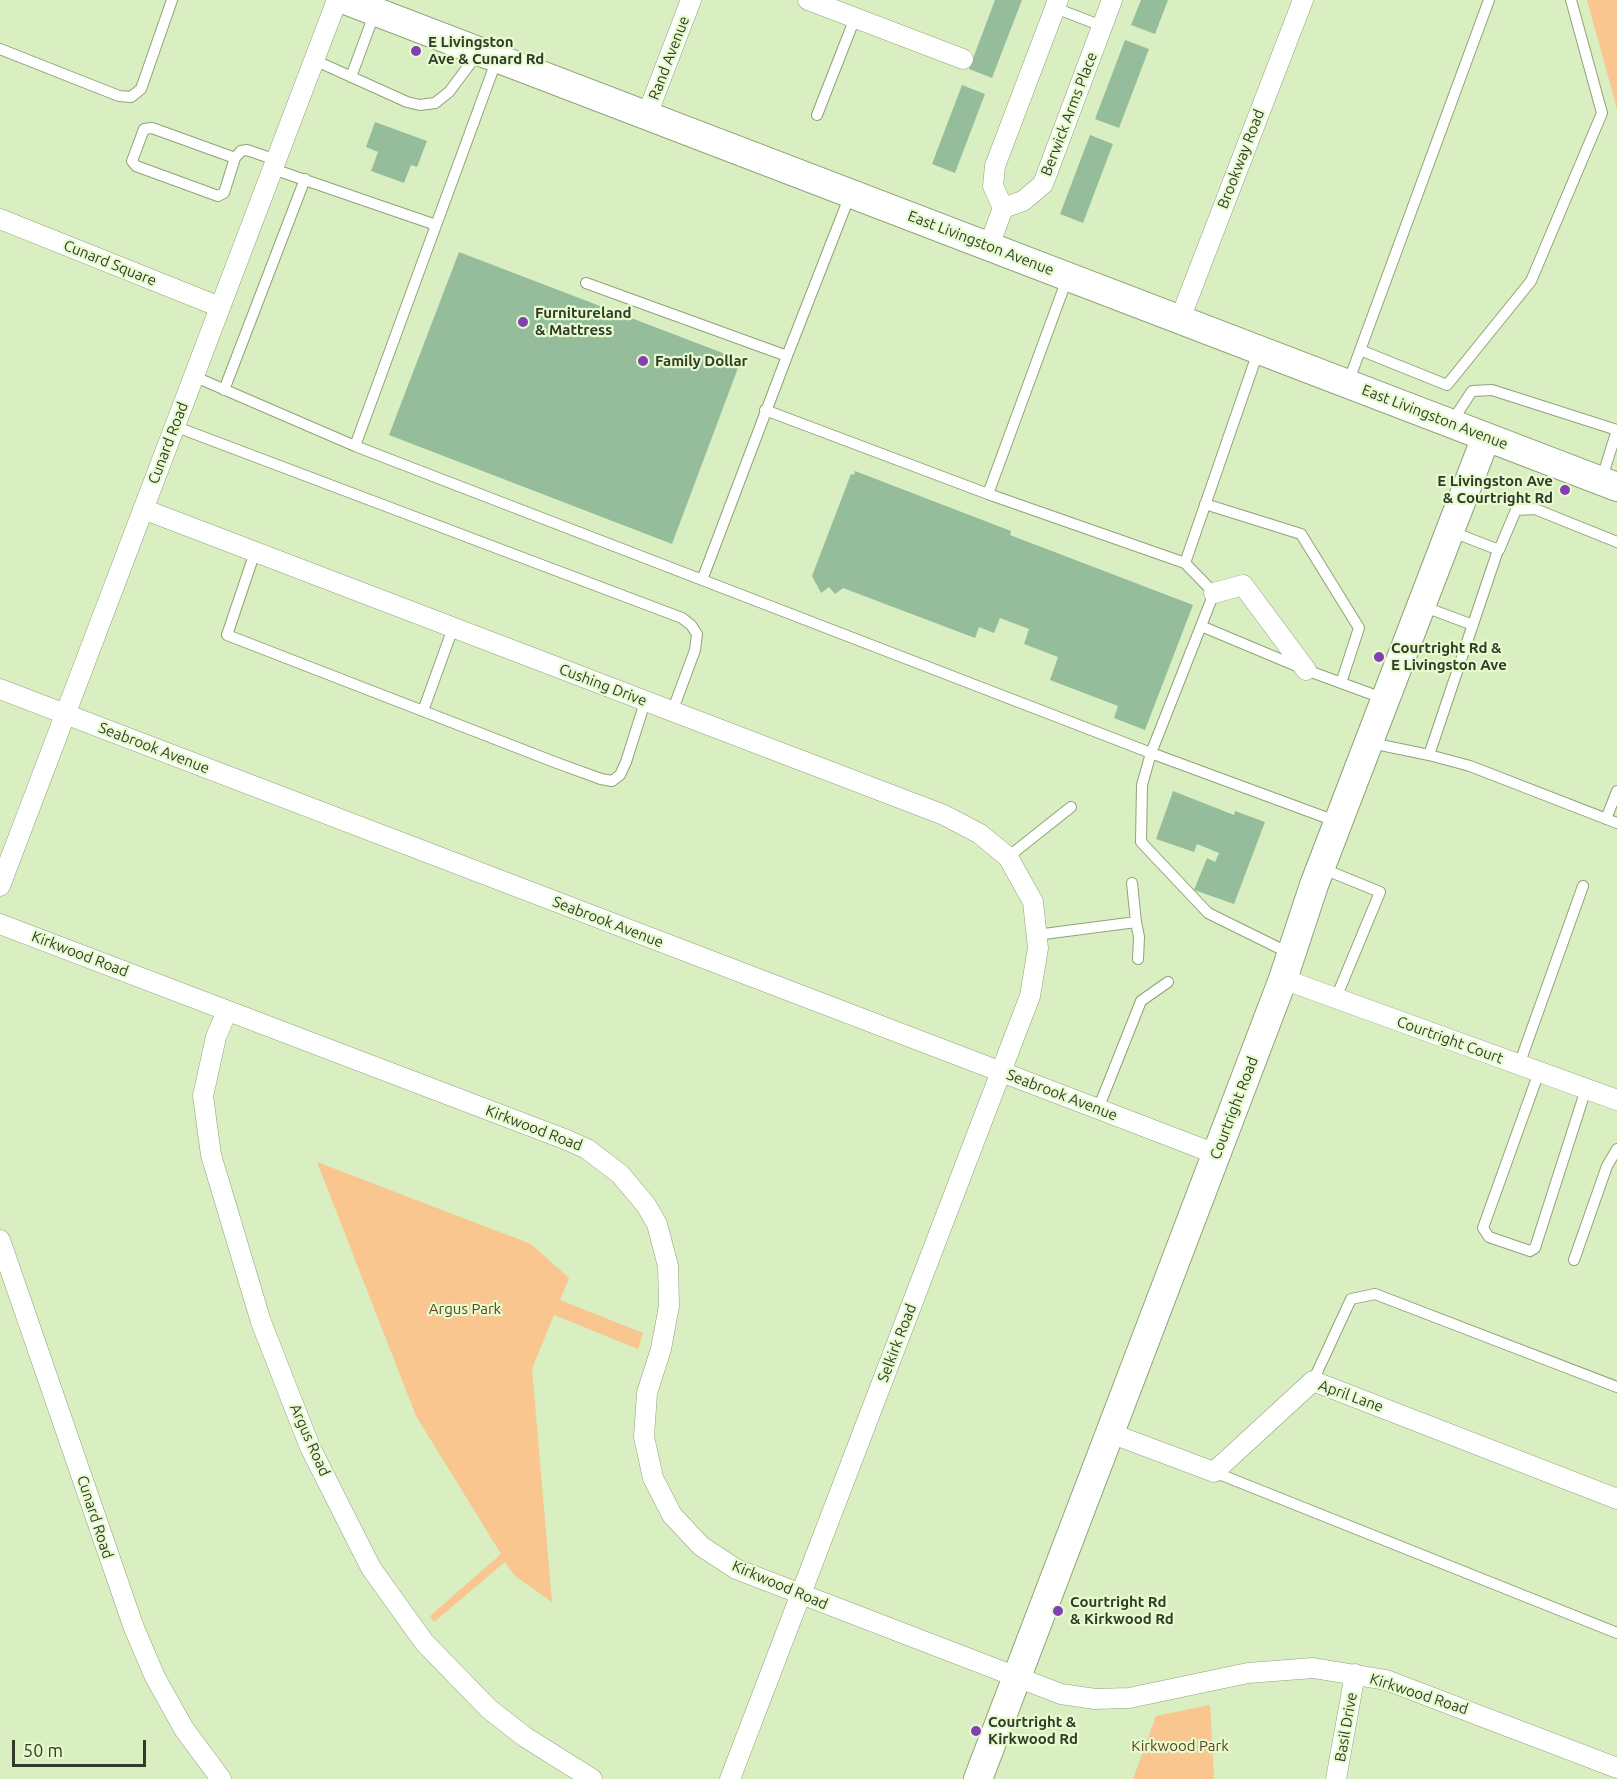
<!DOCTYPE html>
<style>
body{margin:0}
#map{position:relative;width:1617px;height:1779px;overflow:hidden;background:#d9efc1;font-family:Ubuntu,sans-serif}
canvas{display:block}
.scale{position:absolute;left:12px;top:1740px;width:134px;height:27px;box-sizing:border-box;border:3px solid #323b29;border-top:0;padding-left:8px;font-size:18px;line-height:21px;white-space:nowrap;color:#323b29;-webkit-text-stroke:4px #e6fcce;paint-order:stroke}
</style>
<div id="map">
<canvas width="1617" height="1779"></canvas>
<div class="scale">50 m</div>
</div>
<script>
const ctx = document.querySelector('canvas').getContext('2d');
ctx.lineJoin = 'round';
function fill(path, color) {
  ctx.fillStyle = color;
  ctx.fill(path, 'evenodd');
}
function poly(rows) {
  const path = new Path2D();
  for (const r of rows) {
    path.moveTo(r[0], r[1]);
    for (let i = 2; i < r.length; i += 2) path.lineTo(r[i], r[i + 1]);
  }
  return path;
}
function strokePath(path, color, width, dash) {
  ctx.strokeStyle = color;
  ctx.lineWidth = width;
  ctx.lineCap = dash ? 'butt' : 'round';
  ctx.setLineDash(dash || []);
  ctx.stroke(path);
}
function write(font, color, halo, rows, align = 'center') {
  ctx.font = font + ' Ubuntu,sans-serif';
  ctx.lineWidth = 4.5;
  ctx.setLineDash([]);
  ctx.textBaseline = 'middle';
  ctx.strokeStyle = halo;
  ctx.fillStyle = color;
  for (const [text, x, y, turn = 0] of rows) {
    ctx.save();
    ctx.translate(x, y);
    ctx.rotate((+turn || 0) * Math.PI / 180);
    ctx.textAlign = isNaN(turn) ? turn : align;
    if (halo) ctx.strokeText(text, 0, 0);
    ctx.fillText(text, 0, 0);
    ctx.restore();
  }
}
const green = poly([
 [1587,0,1617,0,1617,109],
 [317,1162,531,1244,569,1278,560,1300,643,1333,638,1349,554,1315,532,1369,552,1602,515,1576,505,1562,434,1622,430,1616,501,1554,416,1416],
 [1210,1705,1214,1779,1133,1779,1156,1716]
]);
const building = poly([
 [995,0,1022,0,992,78,969,69],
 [1141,0,1168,0,1155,34,1131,25],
 [1125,40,1149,49,1119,128,1095,119],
 [962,85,985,94,955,173,932,164],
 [375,122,427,141,417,167,411,165,404,183,371,171,378,152,366,147],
 [1090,135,1113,144,1083,223,1060,214],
 [459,252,741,360,672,544,389,435],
 [855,471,1011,531,1010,535,1193,605,1145,730,1114,718,1118,706,1050,680,1058,657,1024,644,1029,629,1000,618,994,633,979,627,975,638,843,588,835,594,829,587,821,593,812,576,851,474,854,475],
 [1173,791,1234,815,1235,811,1265,822,1234,904,1194,890,1207,858,1215,862,1219,853,1197,844,1194,852,1156,839]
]);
const lane = poly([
 [1055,8,1102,26],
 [0,49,119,96,131,97,141,89,172,0],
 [314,60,407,102,420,105,435,103,449,92,479,52],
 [351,77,375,12],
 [817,115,855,18],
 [235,158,152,128,144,129,132,161,136,166,218,196,224,193,235,158,241,151,247,150,276,160],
 [273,169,436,225],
 [586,283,787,356,850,195],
 [1360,350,1447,385,1531,281,1602,113,1571,0],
 [1258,352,1185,563,1214,593,1151,753,1338,822],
 [193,376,355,446,1151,753,1142,785,1141,842,1208,913,1289,953],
 [1348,383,1489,0],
 [224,390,305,179],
 [765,410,988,494,1067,279],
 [1451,423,1472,391,1492,390,1617,430],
 [174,426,682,618,691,625,697,634,695,650,672,712],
 [355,446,497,59],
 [1601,481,1617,430],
 [988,494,1185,563],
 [1205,504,1301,534,1359,628,1341,683],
 [1450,531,1499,550,1516,510,1535,509,1617,542],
 [255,552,227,635,557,763,601,779,612,781,620,775,626,762,645,702],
 [702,580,787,356],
 [1422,606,1473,625],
 [1201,626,1306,670,1385,699],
 [423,711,453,628],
 [1371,743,1429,755,1498,550],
 [1429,755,1470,766,1617,823],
 [1606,819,1617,791],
 [1008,857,1071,807],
 [1321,868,1380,892,1336,998],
 [1136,922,1139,937,1138,959],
 [1036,935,1136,922,1132,883],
 [1519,1065,1583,886],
 [1539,1072,1483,1228,1489,1237,1530,1251,1535,1248,1586,1089],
 [1098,1109,1141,1001,1168,982],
 [1574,1260,1607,1166,1617,1149],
 [1313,1381,1351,1299,1375,1294,1617,1387],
 [1214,1472,1617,1633]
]);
const street = poly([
 [808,0,963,59],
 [647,115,691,0],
 [1003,208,1023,201,1043,184,1112,0],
 [0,219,220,307],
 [989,246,1003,208,993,186,995,166,1058,0],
 [1180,319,1303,0],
 [143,509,944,815,980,834,1008,857,1033,902,1038,948,1030,996,730,1779],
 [1214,593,1243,585,1306,670],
 [0,689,1216,1154],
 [0,886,337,0],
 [0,924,567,1140,587,1149,620,1174,646,1205,657,1224,668,1266,669,1306,661,1349,647,1393,644,1437,653,1478,672,1515,701,1546,736,1569,1061,1694,1095,1699,1129,1698,1248,1673,1313,1668,1386,1680,1617,1768],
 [1283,979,1617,1100],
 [227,1011,216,1037,203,1096,211,1155,261,1322,310,1447,371,1568,424,1642,489,1709,525,1737,592,1779],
 [0,1240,134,1628,155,1677,184,1729,221,1779],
 [1110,1433,1214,1472,1313,1381,1617,1499],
 [1336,1779,1355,1674]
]);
const secondary = poly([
 [345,0,1617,487],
 [978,1779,1283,979,1314,885,1486,437]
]);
const markers = [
 [416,51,6,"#833eb2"],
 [523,322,6,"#833eb2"],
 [643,361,6,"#833eb2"],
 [1565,490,6,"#833eb2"],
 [1379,657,6,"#833eb2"],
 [1058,1611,6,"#833eb2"],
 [976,1731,6,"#833eb2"]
];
const poiNames = [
 ["E Livingston",428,42],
 ["Ave & Cunard Rd",428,59],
 ["Furnitureland",535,313],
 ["& Mattress",535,330],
 ["Family Dollar",655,361],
 ["E Livingston Ave",1553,481,"right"],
 ["& Courtright Rd",1553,498,"right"],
 ["Courtright Rd &",1391,648],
 ["E Livingston Ave",1391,665],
 ["Courtright Rd",1070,1602],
 ["& Kirkwood Rd",1070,1619],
 ["Courtright &",988,1722],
 ["Kirkwood Rd",988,1739]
];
const streetNames = [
 ["Rand Avenue",669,58,-69],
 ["Berwick Arms Place",1069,114,-69],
 ["Brookway Road",1241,159,-69],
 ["East Livingston Avenue",981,243,21],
 ["Cunard Square",110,263,22],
 ["East Livingston Avenue",1435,417,21],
 ["Cunard Road",168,443,-69],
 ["Cushing Drive",603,685,21],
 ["Seabrook Avenue",154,748,21],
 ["Seabrook Avenue",608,922,21],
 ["Kirkwood Road",80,954,21],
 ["Courtright Court",1450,1040,20],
 ["Seabrook Avenue",1062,1095,21],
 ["Courtright Road",1234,1108,-69],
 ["Kirkwood Road",534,1128,21],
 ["Selkirk Road",897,1343,-69],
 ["April Lane",1351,1396,20],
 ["Argus Road",310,1440,66],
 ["Cunard Road",95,1517,72],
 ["Kirkwood Road",780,1585,23],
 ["Kirkwood Road",1419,1694,18],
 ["Basil Drive",1346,1727,-80]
];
const parkNames = [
 ["Argus Park",465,1309],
 ["Kirkwood Park",1180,1746]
];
fill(green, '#f8c68e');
fill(building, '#96bd9b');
strokePath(lane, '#8fa378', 12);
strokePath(street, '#8fa378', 21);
strokePath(secondary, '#8fa378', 30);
strokePath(lane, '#fff', 10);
strokePath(street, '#fff', 20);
strokePath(secondary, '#fff', 28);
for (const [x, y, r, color] of markers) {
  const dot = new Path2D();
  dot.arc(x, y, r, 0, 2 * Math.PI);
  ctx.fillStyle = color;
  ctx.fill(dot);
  strokePath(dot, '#e6fcce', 2);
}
write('bold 15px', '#323b29', '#e6fcce', poiNames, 'left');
write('15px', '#323b29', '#e6fcce', streetNames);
write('15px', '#5f411d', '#e6fcce', parkNames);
</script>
